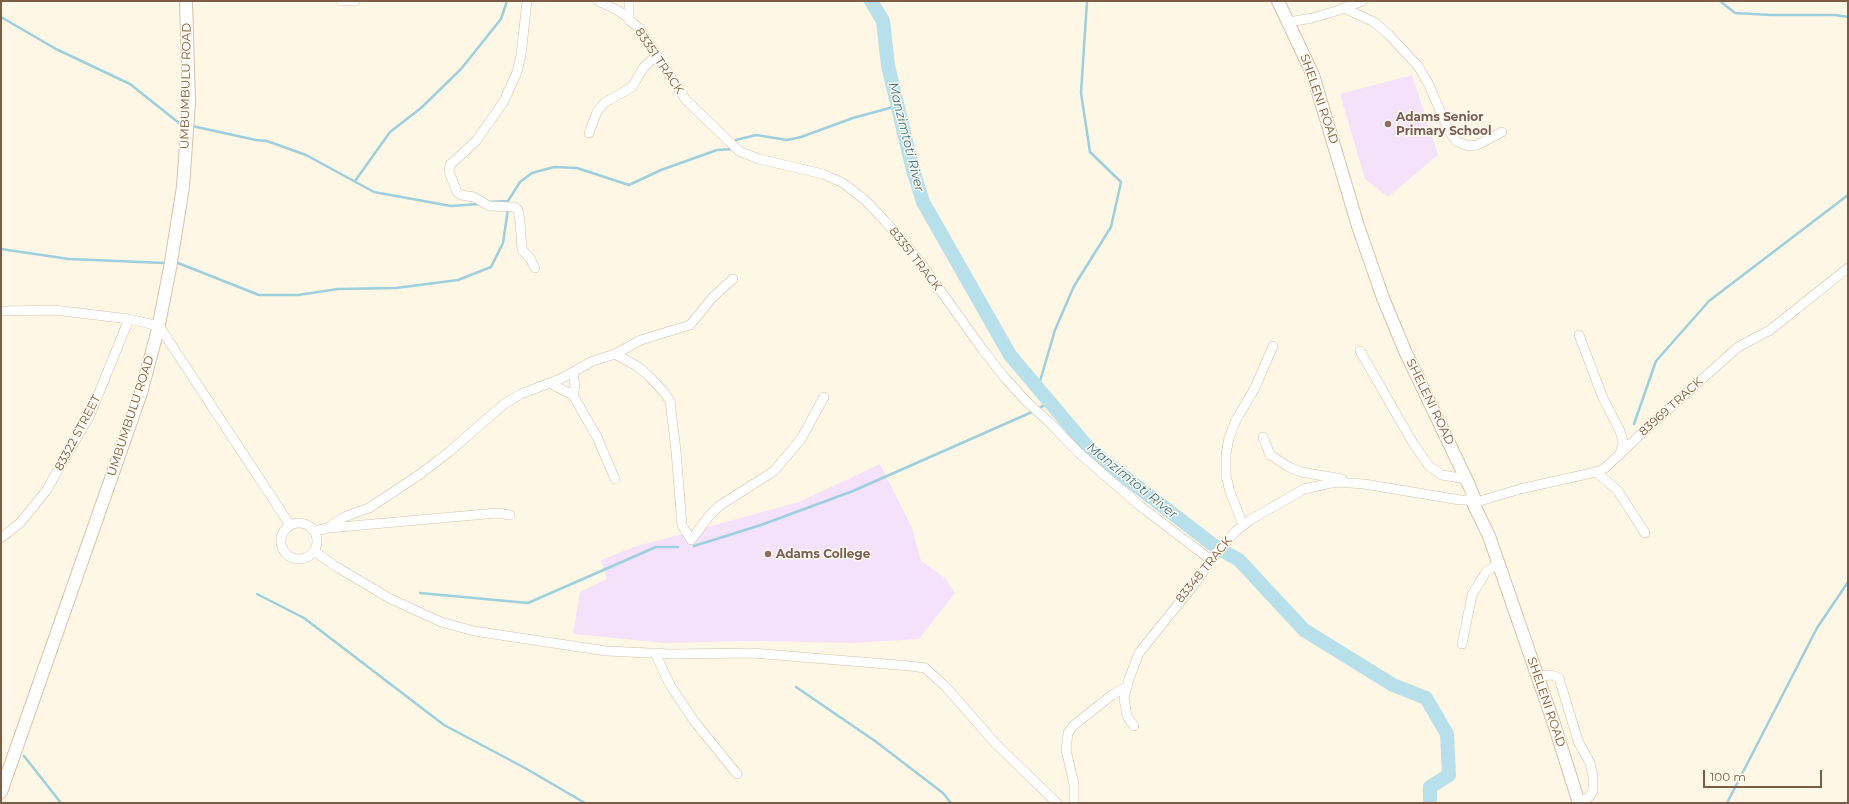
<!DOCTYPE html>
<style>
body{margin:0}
#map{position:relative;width:1849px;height:804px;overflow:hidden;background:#fef7e6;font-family:Montserrat,sans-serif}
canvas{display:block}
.frame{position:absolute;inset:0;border:2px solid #7b5d47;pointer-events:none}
.scale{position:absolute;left:1703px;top:770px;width:119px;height:18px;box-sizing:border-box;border:2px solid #7b5d47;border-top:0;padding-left:5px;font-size:12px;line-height:14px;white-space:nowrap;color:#7b5d47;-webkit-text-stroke:3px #fffaee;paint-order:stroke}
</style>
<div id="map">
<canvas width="1849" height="804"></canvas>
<div class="frame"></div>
<div class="scale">100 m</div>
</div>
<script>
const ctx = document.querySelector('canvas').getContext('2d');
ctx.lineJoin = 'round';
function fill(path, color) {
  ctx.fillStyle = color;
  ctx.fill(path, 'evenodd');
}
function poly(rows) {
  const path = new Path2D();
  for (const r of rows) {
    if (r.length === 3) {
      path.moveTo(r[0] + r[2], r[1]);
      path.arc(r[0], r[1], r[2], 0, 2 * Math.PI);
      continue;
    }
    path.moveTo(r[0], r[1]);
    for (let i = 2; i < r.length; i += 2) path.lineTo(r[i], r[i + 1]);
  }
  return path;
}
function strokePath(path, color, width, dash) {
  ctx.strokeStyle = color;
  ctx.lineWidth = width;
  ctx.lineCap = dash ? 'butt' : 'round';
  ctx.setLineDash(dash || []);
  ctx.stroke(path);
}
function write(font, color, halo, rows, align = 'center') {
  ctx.font = font + ' Montserrat,sans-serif';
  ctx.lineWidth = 3;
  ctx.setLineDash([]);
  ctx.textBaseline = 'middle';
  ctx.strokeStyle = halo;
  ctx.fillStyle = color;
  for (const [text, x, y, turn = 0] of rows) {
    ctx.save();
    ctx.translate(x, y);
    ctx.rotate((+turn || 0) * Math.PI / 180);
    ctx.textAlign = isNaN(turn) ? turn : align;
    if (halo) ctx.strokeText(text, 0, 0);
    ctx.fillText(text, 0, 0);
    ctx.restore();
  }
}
const education = poly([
 [1412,75,1438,155,1388,197,1365,179,1340,94],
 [880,464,912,528,921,561,945,578,955,593,919,639,855,643,752,641,665,643,573,634,580,592,607,579,601,560,634,547,799,502]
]);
const stream = poly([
 [1720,1,1735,13,1771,15,1835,15,1848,17],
 [1,17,56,49,130,84,179,123],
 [192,126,256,140,267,141,306,155,374,192,451,206,479,204],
 [736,140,756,135,787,140,801,137,853,118,897,106],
 [355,181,390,132,421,108,461,69,501,19,507,1],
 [487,202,508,201,520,182,532,173,554,167,577,168,629,185,661,170,717,150,733,149],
 [1,249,69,259,164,263],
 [178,263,259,295,298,295,338,289,396,288,458,280,491,267,503,243,508,209],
 [1038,388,1055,330,1074,286,1111,227,1121,182,1090,152,1081,93,1087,1],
 [1038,408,1051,403],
 [1634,424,1656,361,1709,301,1848,195],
 [694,546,761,525,853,491,1032,412],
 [420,593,528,603,656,547,678,547],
 [257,594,304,618,444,725,525,768,585,803],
 [796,687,875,741,943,793,951,803],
 [24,756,61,803],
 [1727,803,1817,628,1848,582]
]);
const river = poly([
 [871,1,883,21,888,66,913,170,923,202,1010,355,1091,451,1216,547,1239,560,1304,630,1393,685,1426,698,1447,734,1449,775,1430,787,1430,803]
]);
const street = poly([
 [341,1,355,1],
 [527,1,521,55,517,72,504,101,476,141,450,165,449,172,457,192,461,195,474,197,489,206,514,207,518,210,520,221,522,250,530,258,535,268],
 [598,1,617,10,629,18,629,20,639,28,686,100,739,151,759,159,823,174,843,183,865,200,885,221,918,259,983,350,1005,378,1027,402,1049,422,1079,453,1140,506,1211,560],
 [629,1,629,20],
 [1344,8,1374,22,1389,35,1418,66,1428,83,1449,131,1457,142,1469,146,1477,145,1502,132],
 [1289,22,1312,18,1336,11,1362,1],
 [589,133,597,112,604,103,632,87,644,67,657,55],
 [1,311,54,310,129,319],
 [1579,335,1603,398,1620,431,1623,442,1620,454],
 [1360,351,1413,443,1429,466,1442,475,1466,479],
 [615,354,637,366,649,376,663,391,670,401,676,451,682,525,691,540,709,516,719,506,774,471,801,439,824,397],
 [573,372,575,386,573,395],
 [549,383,573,395,597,437,615,479],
 [1263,437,1270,455,1289,467,1301,472,1342,479],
 [1596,472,1618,491,1645,533],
 [1473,503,1520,489,1596,472,1605,468,1643,432,1738,347,1770,330,1848,268],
 [299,541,18],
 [1243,525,1230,492,1226,475,1226,454,1229,438,1236,420,1255,388,1273,346],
 [329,528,497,513,510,515],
 [314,531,328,528,344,517,369,508,419,475,449,452,504,404,521,394,560,379,593,361,615,354,641,340,690,325,713,297,733,279],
 [1,538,20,523,46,491,90,415,129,319,159,326,290,525],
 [314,551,335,566,389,598,441,622,474,631,606,651,671,654,752,653,910,666,925,668,946,687,996,744,1057,803],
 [1462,644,1472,595,1486,572,1499,563],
 [655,653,670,685,694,721,737,774],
 [1538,676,1552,675,1559,678,1578,741,1590,763,1593,777,1593,791,1589,797,1578,803],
 [1134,726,1127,716,1124,698,1129,679,1139,653,1196,582,1216,553,1236,531,1250,520,1304,489,1336,482,1364,484,1460,500,1475,500],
 [1074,803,1074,784,1066,750,1068,733,1073,726,1112,695,1126,687]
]);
const secondary = poly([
 [1278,1,1313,75,1358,226,1383,298,1405,351,1469,485,1475,500,1473,503,1489,536,1554,724,1579,803],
 [1,792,141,393,158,329,170,268,183,187,189,102,186,1]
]);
const markers = [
 [1388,124,4,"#8d6e63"],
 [768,554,4,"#8d6e63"]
];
const streetNames = [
 ["83351 TRACK",659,61,56],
 ["UMBUMBULU ROAD",186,86,-89],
 ["SHELENI ROAD",1319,99,71],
 ["83351 TRACK",915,259,52],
 ["SHELENI ROAD",1430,402,64],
 ["83969 TRACK",1671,407,-42],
 ["UMBUMBULU ROAD",131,416,-72],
 ["83322 STREET",78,433,-62],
 ["83348 TRACK",1204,570,-51],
 ["SHELENI ROAD",1546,702,71]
];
const educationNames = [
 ["Adams Senior",1396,117],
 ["Primary School",1396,131],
 ["Adams College",776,554]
];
const waterNames = [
 ["Manzimtoti River",906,137,76],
 ["Manzimtoti River",1132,481,39]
];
fill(education, '#f4e2fb');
strokePath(stream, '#9dcfdd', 2.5);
strokePath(river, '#b8e0ea', 14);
strokePath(street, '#d2bfaa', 10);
strokePath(secondary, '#d8c1a9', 14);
strokePath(street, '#fff', 9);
strokePath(secondary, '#fff', 12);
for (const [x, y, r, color] of markers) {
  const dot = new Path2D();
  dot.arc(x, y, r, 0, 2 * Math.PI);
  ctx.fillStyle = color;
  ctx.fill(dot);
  strokePath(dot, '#fffaee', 1.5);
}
write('12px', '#7b5d47', '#fffaee', streetNames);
write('bold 12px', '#785e54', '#fffaee', educationNames, 'left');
write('italic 13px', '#3b7789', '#fffaee', waterNames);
</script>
